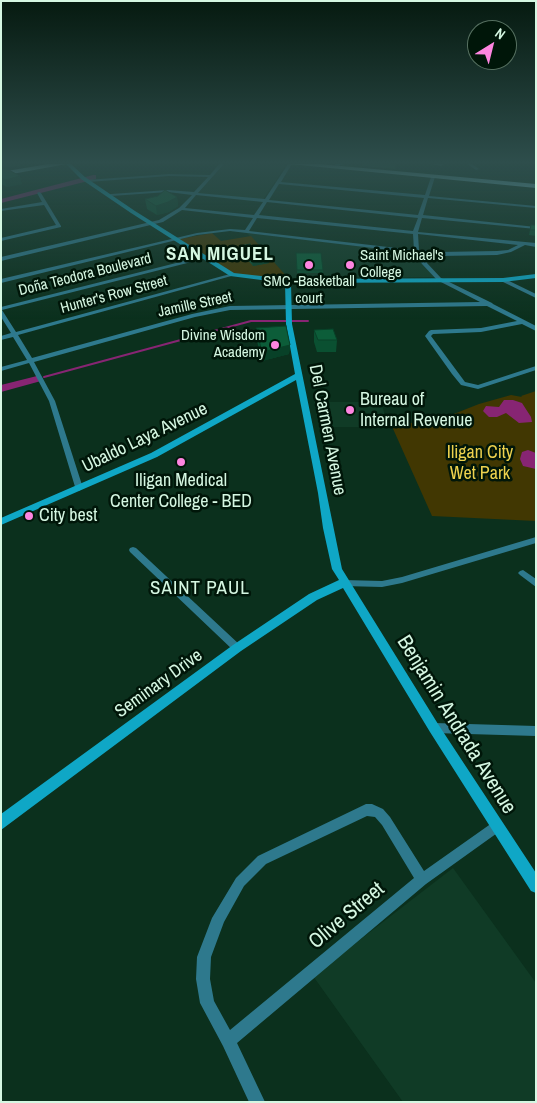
<!DOCTYPE html>
<meta charset="utf-8">
<style>
body{margin:0}
#map{position:relative;width:537px;height:1103px;overflow:hidden;background:#0b301d;font-family:"Archivo Narrow",sans-serif}
canvas{display:block}
.frame{position:absolute;inset:0;border:2px solid #d5f7e2;pointer-events:none}
.north{position:absolute;left:467px;top:20px;width:50px;height:50px;box-sizing:border-box;background:#001609;border:1px solid #557060;border-radius:50%;rotate:36deg;font-size:14px;font-weight:700;line-height:20px;text-align:center;color:#d5f7e2}
.north::after{content:'';display:block;margin:auto;width:18px;height:22px;background:#fe85e0;clip-path:polygon(50% 0,100% 100%,50% 72%,0 100%)}
</style>
<div id="map">
<canvas width="537" height="1103"></canvas>
<div class="frame"></div>
<div class="north">N</div>
</div>
<script>
const ctx = document.querySelector('canvas').getContext('2d');
ctx.lineJoin = 'round';
function fill(path, color) {
  ctx.fillStyle = color;
  ctx.fill(path, 'evenodd');
}
function poly(rows) {
  const path = new Path2D();
  for (const r of rows) {
    path.moveTo(r[0], r[1]);
    for (let i = 2; i < r.length; i += 2) path.lineTo(r[i], r[i + 1]);
  }
  return path;
}
function strokePath(path, color, width, dash) {
  ctx.strokeStyle = color;
  ctx.lineWidth = width;
  ctx.lineCap = dash ? 'butt' : 'round';
  ctx.setLineDash(dash || []);
  ctx.stroke(path);
}
function write(font, color, halo, rows, align = 'center') {
  ctx.font = font + ' "Archivo Narrow",sans-serif';
  ctx.lineWidth = 5;
  ctx.setLineDash([]);
  ctx.textBaseline = 'middle';
  ctx.strokeStyle = halo;
  ctx.fillStyle = color;
  for (const [text, x, y, turn = 0] of rows) {
    ctx.save();
    ctx.translate(x, y);
    ctx.rotate((+turn || 0) * Math.PI / 180);
    ctx.textAlign = isNaN(turn) ? turn : align;
    if (halo) ctx.strokeText(text, 0, 0);
    ctx.fillText(text, 0, 0);
    ctx.restore();
  }
}
const built = poly([
 [224,164,274,164,286,165,263,200,198,193],
 [247,233,415,252,434,277,288,278],
 [314,402,381,402,386,419,362,419,361,427,319,427],
 [453,868,536,983,536,1102,403,1102,313,976]
]);
const green = poly([
 [212,233,221,241,251,236,288,278,270,279,236,274,227,271,179,239],
 [536,391,536,521,432,516,390,422,411,423,441,419,479,404,511,395,522,397,521,396]
]);
const water = poly([
 [504,400,513,400,522,403,531,417,532,422,519,423,506,413,497,417,489,417,483,411,486,406,499,407],
 [528,450,536,453,536,469,523,466,520,459,522,452]
]);
const stream = poly([
 [44,377,251,321,308,321]
]);
const river = poly([
 [93,175,96,175,96,179,1,203,1,199,93,175],
 [37,376,41,377,43,379,41,381,1,392,1,385,37,376]
]);
const street = poly([
 [219,164,224,164,198,193,265,199,288,164,292,164,281,182,425,195,431,177,433,176,435,177,429,196,536,206,536,208,428,198,423,215,536,227,536,229,422,218,418,232,536,243,536,247,525,245,511,252,497,255,439,256,421,253,426,262,441,278,492,303,493,304,536,326,536,331,522,324,481,332,433,334,431,336,465,382,478,385,536,366,536,370,478,389,461,385,452,374,425,336,429,331,431,330,481,328,517,321,487,306,230,310,195,317,34,362,55,401,83,488,79,491,76,490,49,401,29,363,1,371,1,367,27,360,13,337,1,340,1,336,11,333,1,317,1,307,204,256,207,258,2,310,16,332,230,274,235,275,18,335,32,358,192,314,230,306,480,302,437,280,422,264,415,253,230,231,197,235,1,283,1,279,197,233,230,229,245,230,253,218,182,210,163,222,1,261,1,257,159,220,179,208,192,195,168,192,111,196,109,195,111,194,168,190,194,192,208,177,169,176,88,182,86,180,169,174,210,175,219,164],
 [279,184,424,198,418,215,269,200,279,184],
 [196,195,263,202,254,215,185,208,196,195],
 [267,202,418,218,413,231,259,215,267,202],
 [257,218,413,234,414,250,249,231,257,218],
 [418,234,518,245,508,250,497,251,439,252,419,250,418,234],
 [430,164,443,164,443,165,441,166,430,164],
 [467,164,472,164,479,169,476,170,467,164],
 [39,192,41,193,61,226,61,227,1,241,1,238,56,225,44,205,1,211,1,209,42,202,37,193,39,192],
 [501,279,505,279,536,294,536,298,501,281,501,279],
 [536,537,536,543,402,583,382,587,343,586,340,585,338,583,340,581,343,580,382,581,402,577,536,537],
 [133,547,136,548,240,645,242,648,240,651,237,652,234,651,130,552,129,550,130,548,133,547],
 [523,570,536,579,536,587,520,575,518,573,520,571,523,570],
 [434,723,536,726,536,736,434,733,430,731,429,728,430,725,434,723],
 [366,804,372,804,383,809,390,817,424,871,492,823,496,821,500,823,502,827,500,831,426,884,237,1043,265,1102,249,1102,223,1046,200,1003,196,979,197,957,212,918,236,878,258,856,366,804],
 [367,816,375,817,382,825,414,878,230,1030,214,1001,210,979,211,957,224,922,244,886,266,864,367,816]
]);
const secondary = poly([
 [66,164,71,164,85,177,135,211,234,273,288,279,503,278,536,274,536,278,503,282,291,283,292,324,342,569,438,724,536,873,536,893,531,891,430,732,343,588,317,600,241,651,1,830,1,814,233,645,309,594,339,580,332,569,323,528,318,493,296,380,157,457,1,525,1,518,151,453,295,374,286,324,285,283,230,276,131,213,81,179,66,164],
 [335,164,344,164,337,166,335,164]
]);
const highway = poly([
 [48,164,67,164,1,176,1,172,48,164],
 [289,164,320,164,536,184,536,188,289,164]
]);
const wall = poly([
 [362,164,396,164,395,169,362,166],
 [1,169,22,184,7,187,1,184],
 [177,197,178,206,169,212,157,215,147,209,145,199],
 [531,225,536,225,536,236,529,235],
 [240,246,269,263,253,266,240,251],
 [296,256,323,270,323,273,297,273],
 [256,328,290,345,289,354,262,361,256,337],
 [314,330,337,340,336,352,317,352,314,342]
]);
const shadedWall = poly([
 [1,164,20,164,20,166,1,168],
 [20,176,22,184,7,187,5,180],
 [177,197,178,206,169,212,157,215,156,206],
 [269,258,269,263,253,266,252,261],
 [290,345,289,354,262,361,262,352]
]);
const building = poly([
 [1,169,7,169,20,176,5,180,1,177,1,169],
 [165,190,177,197,168,202,156,206,145,199,158,196,165,190],
 [531,225,536,225,536,230,530,230,531,225],
 [250,244,255,249,259,249,269,258,252,261,240,246,250,244],
 [296,253,321,253,323,270,297,270,296,253],
 [286,326,290,345,262,352,256,328,286,326],
 [333,329,337,340,318,340,314,330,333,329]
]);
const markers = [
 [309,265,5,"#fe85e0"],
 [350,265,5,"#fe85e0"],
 [275,345,5,"#fe85e0"],
 [350,410,5,"#fe85e0"],
 [181,462,5,"#fe85e0"],
 [29,516,5,"#fe85e0"]
];
const farPoinames = [
 ["Saint Michael's",360,256],
 ["College",360,273],
 ["SMC -Basketball",309,282,"center"],
 ["court",309,299,"center"],
 ["Divine Wisdom",265,336,"right"],
 ["Academy",265,353,"right"]
];
const farStreetnames = [
 ["Doña Teodora Boulevard",85,275,-14],
 ["Hunter's Row Street",114,295,-15],
 ["Jamille Street",195,305,-12]
];
const poiNames = [
 ["Bureau of",360,400],
 ["Internal Revenue",360,421],
 ["Iligan Medical",181,481,"center"],
 ["Center College - BED",181,502,"center"],
 ["City best",39,516]
];
const streetNames = [
 ["Del Carmen Avenue",327,430,79],
 ["Ubaldo Laya Avenue",145,438,-26],
 ["Seminary Drive",159,684,-36]
];
const parkNames = [
 ["Iligan City",480,453],
 ["Wet Park",480,474]
];
const farDistrictnames = [
 ["SAN MIGUEL",220,255]
];
const neighbourhoodNames = [
 ["SAINT PAUL",200,589]
];
const nearStreetnames = [
 ["Benjamin Andrada Avenue",456,725,58],
 ["Olive Street",347,916,-40]
];
fill(built, '#103b26');
fill(green, '#413702');
fill(water, '#872573');
strokePath(stream, '#872573', 2);
fill(river, '#872573');
fill(street, '#2e798d');
fill(secondary, '#0fa7c6');
fill(highway, '#8ce0f7');
fill(wall, '#0a5031');
fill(shadedWall, '#084128');
fill(building, '#0c5d39');
strokePath(building, '#084128', 1);
const sky = ctx.createLinearGradient(0, 0, 0, 319);
sky.addColorStop(0, '#061a10');
sky.addColorStop(0.51, '#2e4e4c');
sky.addColorStop(1, '#2e4e4c00');
ctx.fillStyle = sky;
ctx.fillRect(0, 0, 537, 319);
for (const [x, y, r, color] of markers) {
  const dot = new Path2D();
  dot.arc(x, y, r, 0, 2 * Math.PI);
  ctx.fillStyle = color;
  ctx.fill(dot);
  strokePath(dot, '#001609', 2);
}
write('15px', '#d5f7e2', '#001609', farPoinames, 'left');
write('15px', '#d5f7e2', '#001609', farStreetnames);
write('18px', '#d5f7e2', '#001609', poiNames, 'left');
write('18px', '#d5f7e2', '#001609', streetNames);
write('18px', '#edd24e', '#001609', parkNames);
ctx.letterSpacing = '1px';
write('bold 19px', '#d5f7e2', '#001609', farDistrictnames);
ctx.letterSpacing = '0px';
ctx.letterSpacing = '1px';
write('19px', '#d5f7e2', '#001609', neighbourhoodNames);
ctx.letterSpacing = '0px';
write('21px', '#d5f7e2', '#001609', nearStreetnames);
</script>
